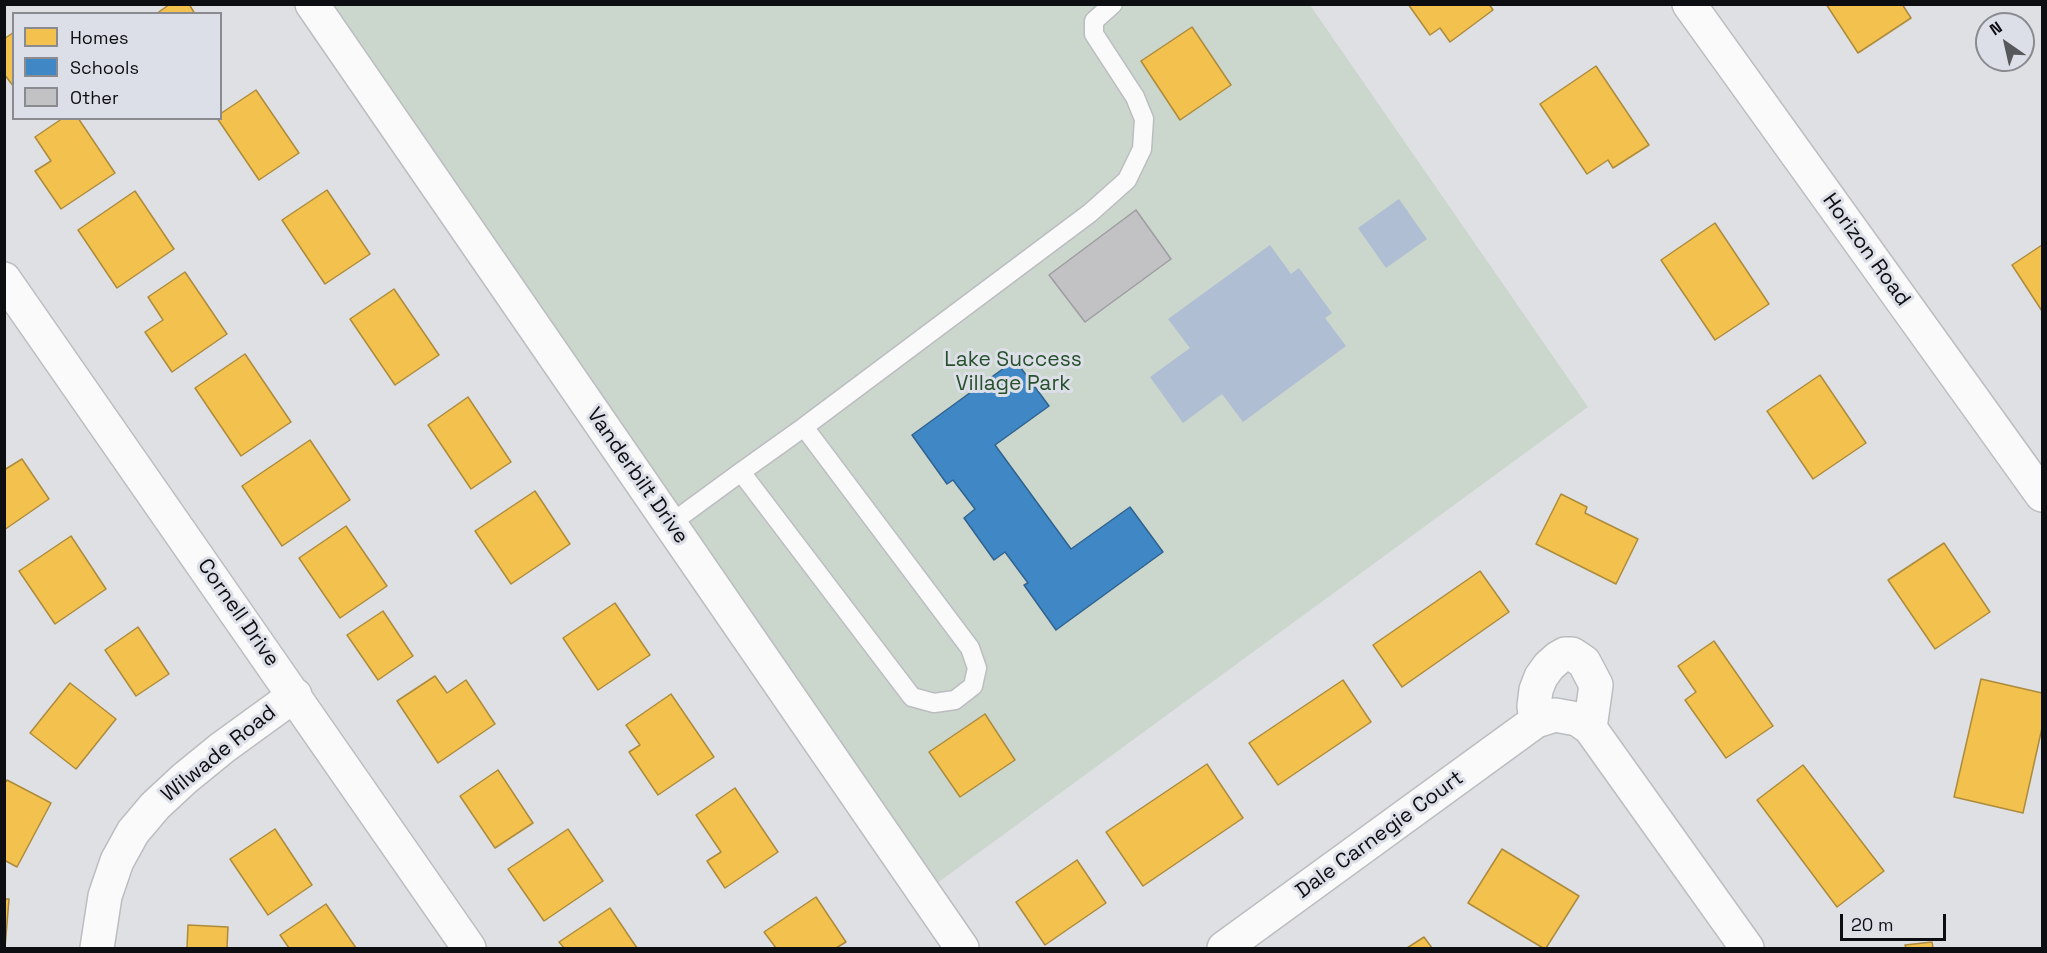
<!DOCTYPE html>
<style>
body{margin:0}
#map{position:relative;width:2047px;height:953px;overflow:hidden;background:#dfe0e4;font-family:"Space Grotesk",sans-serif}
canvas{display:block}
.frame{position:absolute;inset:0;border:6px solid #0d0e11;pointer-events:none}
.legend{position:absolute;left:12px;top:12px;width:210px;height:108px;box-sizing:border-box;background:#dcdfe7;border:2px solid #898b91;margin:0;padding:8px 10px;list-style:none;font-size:18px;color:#0d0e11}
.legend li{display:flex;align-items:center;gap:12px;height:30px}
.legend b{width:30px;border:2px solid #898b91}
.north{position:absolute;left:1975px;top:12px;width:60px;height:60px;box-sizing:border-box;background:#dcdfe7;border:2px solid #898b91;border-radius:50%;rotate:326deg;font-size:16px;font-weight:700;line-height:24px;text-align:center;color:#0d0e11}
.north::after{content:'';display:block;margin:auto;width:21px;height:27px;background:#56585b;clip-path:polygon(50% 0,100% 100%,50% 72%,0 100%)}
.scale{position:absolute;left:1840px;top:914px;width:106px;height:27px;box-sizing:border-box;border:3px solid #0d0e11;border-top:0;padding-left:8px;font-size:18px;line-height:21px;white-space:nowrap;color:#0d0e11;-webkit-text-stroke:4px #dcdfe7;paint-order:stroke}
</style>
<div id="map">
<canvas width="2047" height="953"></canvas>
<div class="frame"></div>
<ul class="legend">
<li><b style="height:16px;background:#f2c14e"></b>Homes</li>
<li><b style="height:16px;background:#3f88c5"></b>Schools</li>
<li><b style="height:16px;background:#c2c2c5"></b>Other</li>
</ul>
<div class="north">N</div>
<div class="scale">20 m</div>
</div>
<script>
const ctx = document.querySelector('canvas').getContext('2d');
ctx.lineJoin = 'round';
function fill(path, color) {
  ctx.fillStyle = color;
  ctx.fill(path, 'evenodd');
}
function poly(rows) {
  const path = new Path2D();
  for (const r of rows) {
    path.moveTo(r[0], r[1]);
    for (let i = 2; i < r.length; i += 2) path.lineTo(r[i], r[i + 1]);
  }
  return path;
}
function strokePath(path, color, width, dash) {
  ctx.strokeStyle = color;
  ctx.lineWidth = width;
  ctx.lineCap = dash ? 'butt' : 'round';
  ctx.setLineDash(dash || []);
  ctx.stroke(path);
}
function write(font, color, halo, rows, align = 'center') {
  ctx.font = font + ' "Space Grotesk",sans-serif';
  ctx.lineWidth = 6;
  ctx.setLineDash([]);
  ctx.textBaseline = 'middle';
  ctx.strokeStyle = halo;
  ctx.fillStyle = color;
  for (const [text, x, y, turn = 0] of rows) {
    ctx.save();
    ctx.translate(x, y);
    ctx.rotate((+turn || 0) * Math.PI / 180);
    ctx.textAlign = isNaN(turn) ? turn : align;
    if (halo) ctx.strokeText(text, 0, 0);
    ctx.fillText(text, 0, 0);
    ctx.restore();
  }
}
const green = poly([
 [313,5,1310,5,1588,407,925,892]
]);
const water = poly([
 [1399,199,1427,239,1386,268,1358,228],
 [1270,245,1291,274,1299,268,1332,313,1325,318,1346,346,1243,422,1222,394,1183,423,1150,377,1190,348,1168,319]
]);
const homes = poly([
 [170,4,189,4,195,14,156,14,170,4],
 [1408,4,1489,4,1493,10,1450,42,1440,28,1430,35,1408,4],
 [1826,4,1902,4,1911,18,1858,53,1826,4],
 [1192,27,1231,85,1180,120,1141,61,1192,27],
 [14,32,14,87,4,74,4,39,14,32],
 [1596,66,1649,145,1613,168,1608,160,1587,174,1540,104,1596,66],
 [256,90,299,153,259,180,217,118,220,118,220,114,256,90],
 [63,118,78,118,115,173,61,209,35,171,51,161,35,137,63,118],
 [327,190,370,254,325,284,282,220,327,190],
 [135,191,174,249,117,288,78,230,135,191],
 [1715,223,1769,304,1715,340,1661,260,1715,223],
 [2042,245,2042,311,2012,265,2042,245],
 [185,272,227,334,172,372,145,332,163,320,148,297,185,272],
 [394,289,439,355,395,385,350,319,394,289],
 [245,354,291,422,241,456,195,388,245,354],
 [1820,375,1866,443,1813,479,1767,411,1820,375],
 [468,397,511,462,471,489,428,425,468,397],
 [310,440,350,500,282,546,242,486,310,440],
 [22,459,49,499,4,530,4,470,22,459],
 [535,491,570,544,511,584,475,531,535,491],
 [1561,494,1587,507,1585,513,1638,539,1616,584,1536,544,1561,494],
 [346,526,387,586,340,618,299,558,346,526],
 [71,536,106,589,55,624,19,571,71,536],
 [1944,543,1990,612,1935,649,1888,580,1944,543],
 [1480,571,1509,612,1402,687,1373,645,1480,571],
 [615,603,650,655,598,690,563,638,615,603],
 [383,611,413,656,378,680,347,635,383,611],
 [138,627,169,674,136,696,105,650,138,627],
 [1714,641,1773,726,1726,758,1685,700,1696,692,1678,666,1714,641],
 [435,676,447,693,466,680,495,724,438,763,397,701,435,676],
 [1981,679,2042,693,2042,728,2023,813,1954,797,1981,679],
 [1343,680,1371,722,1278,785,1249,743,1343,680],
 [70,683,116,719,76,769,30,733,70,683],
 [671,694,714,757,658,795,629,752,640,745,626,725,671,694],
 [985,714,1015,760,960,797,929,752,985,714],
 [1207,764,1243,818,1143,886,1106,832,1207,764],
 [1803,765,1884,871,1837,907,1757,800,1803,765],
 [498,770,533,823,495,848,460,796,498,770],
 [7,780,51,803,17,867,4,860,4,784,7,780],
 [735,788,778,852,725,888,707,861,721,852,696,815,735,788],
 [275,829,312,885,268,915,230,859,275,829],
 [568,829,603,881,544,921,508,869,568,829],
 [1502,849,1579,896,1546,948,1543,948,1468,903,1502,849],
 [1077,860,1106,903,1045,945,1016,902,1077,860],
 [816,897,846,942,836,948,776,948,764,932,816,897],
 [4,899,9,899,5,948,4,948,4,899],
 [326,904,356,948,289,948,280,935,326,904],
 [610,908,637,948,564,948,559,942,610,908],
 [188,925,228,927,227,948,187,948,188,925],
 [1424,937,1432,948,1407,948,1424,937],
 [1932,942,1933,948,1906,948,1905,945,1932,942]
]);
const schools = poly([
 [1015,360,1049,406,995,445,1071,549,1130,507,1163,552,1056,630,1024,585,1028,583,1005,552,994,560,964,518,975,509,953,480,947,484,912,435,1015,360]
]);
const building = poly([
 [1136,210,1171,259,1085,322,1049,275,1136,210]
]);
const lane = poly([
 [804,427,1090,213,1127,180,1142,149,1144,119,1135,97,1094,34,1094,21,1113,4],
 [670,524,741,472,804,427,970,648,977,668,973,686,955,700,934,703,912,697,741,472]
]);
const street = poly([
 [312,4,962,948],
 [1689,4,2042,495],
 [4,279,469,948],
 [1536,721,1534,706,1536,690,1541,677,1549,666,1558,658,1565,654,1572,654,1584,662,1596,685,1590,728],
 [97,948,105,896,117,861,133,832,155,806,184,779,222,748,295,695],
 [1224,948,1536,721,1555,715,1577,719,1590,728,1747,948]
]);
const streetNames = [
 ["Horizon Road",1866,250,54],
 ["Vanderbilt Drive",637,476,55],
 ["Cornell Drive",238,613,55],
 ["Wilwade Road",219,754,-39],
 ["Dale Carnegie Court",1380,835,-36]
];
const parkNames = [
 ["Lake Success",1013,360],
 ["Village Park",1013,384]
];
fill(green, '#cbd6cd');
fill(water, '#afbed2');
fill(homes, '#f2c14e');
strokePath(homes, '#ad8b3c', 1.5);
fill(schools, '#3f88c5');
strokePath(schools, '#30638f', 1.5);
fill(building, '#c2c2c5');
strokePath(building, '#9e9da1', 1.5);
strokePath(lane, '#bcbdc0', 21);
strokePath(street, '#bcbdc0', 36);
strokePath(lane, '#fafafb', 18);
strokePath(street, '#fafafb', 33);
write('21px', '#0d0e11', '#dcdfe7', streetNames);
write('21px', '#27512c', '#dcdfe7', parkNames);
</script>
